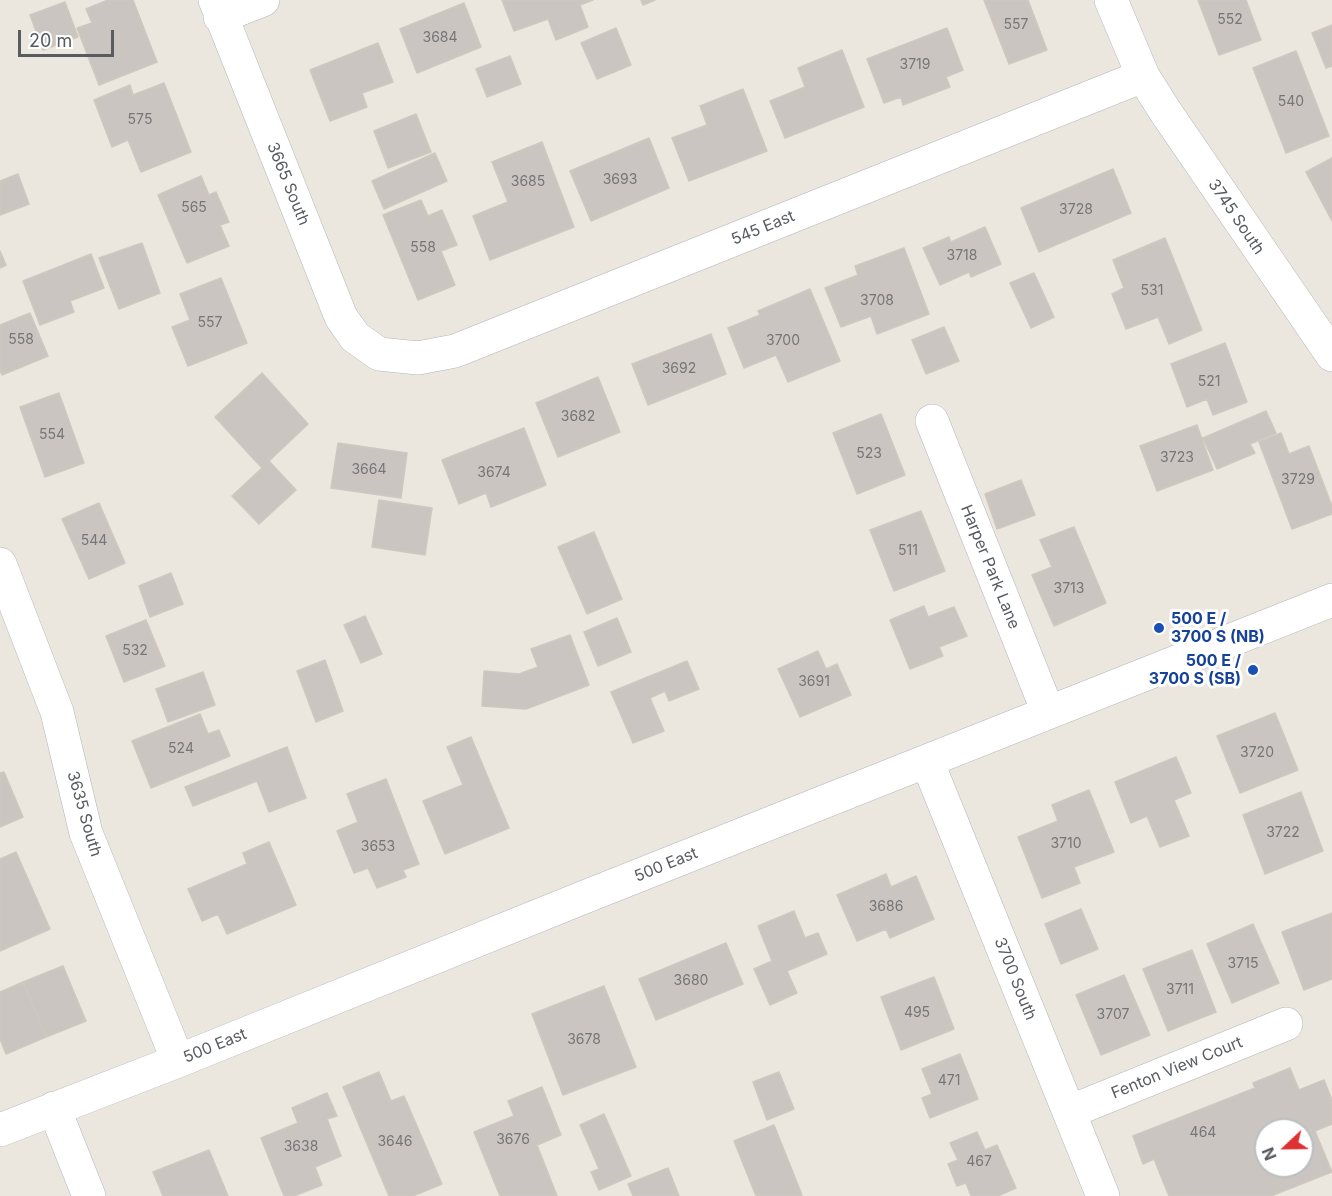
<!DOCTYPE html>
<style>
body{margin:0}
#map{position:relative;width:1332px;height:1196px;overflow:hidden;background:#ebe7df;font-family:Inter,sans-serif}
canvas{display:block}
.north{position:absolute;left:1254px;top:1118px;width:60px;height:60px;box-sizing:border-box;background:#fff;border:2px solid #bcbebf;border-radius:50%;rotate:248deg;font-size:16px;font-weight:700;line-height:24px;text-align:center;color:#585c60}
.north::after{content:'';display:block;margin:auto;width:21px;height:27px;background:#df3133;clip-path:polygon(50% 0,100% 100%,50% 72%,0 100%)}
.scale{position:absolute;left:18px;top:30px;width:96px;height:27px;box-sizing:border-box;border:3px solid #585c60;border-top:0;padding-left:8px;font-size:18px;line-height:21px;white-space:nowrap;color:#585c60;-webkit-text-stroke:4px #fff;paint-order:stroke}
</style>
<div id="map">
<canvas width="1332" height="1196"></canvas>
<div class="north">N</div>
<div class="scale">20 m</div>
</div>
<script>
const ctx = document.querySelector('canvas').getContext('2d');
ctx.lineJoin = 'round';
function fill(path, color) {
  ctx.fillStyle = color;
  ctx.fill(path, 'evenodd');
}
function poly(rows) {
  const path = new Path2D();
  for (const r of rows) {
    path.moveTo(r[0], r[1]);
    for (let i = 2; i < r.length; i += 2) path.lineTo(r[i], r[i + 1]);
  }
  return path;
}
function strokePath(path, color, width, dash) {
  ctx.strokeStyle = color;
  ctx.lineWidth = width;
  ctx.lineCap = dash ? 'butt' : 'round';
  ctx.setLineDash(dash || []);
  ctx.stroke(path);
}
function write(font, color, halo, rows, align = 'center') {
  ctx.font = font + ' Inter,sans-serif';
  ctx.lineWidth = 6;
  ctx.setLineDash([]);
  ctx.textBaseline = 'middle';
  ctx.strokeStyle = halo;
  ctx.fillStyle = color;
  for (const [text, x, y, turn = 0] of rows) {
    ctx.save();
    ctx.translate(x, y);
    ctx.rotate((+turn || 0) * Math.PI / 180);
    ctx.textAlign = isNaN(turn) ? turn : align;
    if (halo) ctx.strokeText(text, 0, 0);
    ctx.fillText(text, 0, 0);
    ctx.restore();
  }
}
const building = poly([
 [108,0,133,0,157,62,99,85,77,28,92,23,86,9,108,0],
 [502,0,593,0,580,5,588,27,556,40,548,19,514,31,502,0],
 [641,0,655,0,643,5,641,0],
 [984,0,1028,0,1047,50,1009,64,984,0],
 [1198,0,1246,0,1261,40,1219,55,1198,0],
 [65,2,78,37,43,50,30,15,65,2],
 [464,3,481,47,417,73,400,29,464,3],
 [1332,25,1332,66,1326,68,1312,33,1332,25],
 [616,28,631,65,597,79,581,43,616,28],
 [947,28,963,70,946,77,950,87,903,105,901,97,884,103,867,59,947,28],
 [378,43,393,82,362,93,367,107,330,121,310,70,378,43],
 [842,50,864,107,785,138,770,101,805,87,798,68,842,50],
 [1296,51,1329,136,1286,153,1253,68,1296,51],
 [510,56,521,84,487,97,476,69,510,56],
 [164,83,191,152,141,172,128,140,112,147,94,100,130,85,133,95,164,83],
 [743,89,767,151,689,181,672,138,707,125,700,106,743,89],
 [416,114,431,152,388,168,374,131,416,114],
 [649,138,669,188,591,221,570,171,649,138],
 [542,142,574,227,490,260,473,216,508,202,492,162,542,142],
 [435,153,447,181,384,209,372,181,435,153],
 [1332,158,1332,221,1306,172,1332,158],
 [1113,169,1131,213,1039,252,1021,208,1113,169],
 [18,174,29,204,0,215,0,181,18,174],
 [201,176,209,195,216,192,229,222,220,225,229,246,187,263,158,195,201,176],
 [421,200,428,216,442,210,457,245,441,251,455,285,418,300,383,215,421,200],
 [985,227,1001,264,971,277,969,272,940,285,923,248,949,237,951,242,985,227],
 [1165,238,1202,330,1169,344,1158,317,1126,329,1112,294,1124,288,1113,260,1165,238],
 [142,243,160,293,119,309,99,258,142,243],
 [904,248,929,314,877,334,871,316,841,327,825,288,858,275,855,266,904,248],
 [0,251,6,265,0,268,0,251],
 [91,254,104,288,70,301,74,312,40,325,23,281,91,254],
 [1034,273,1054,317,1031,328,1010,283,1034,273],
 [221,278,247,343,188,366,172,327,190,320,180,294,221,278],
 [810,289,840,361,788,382,776,355,744,368,728,328,760,315,758,311,810,289],
 [30,313,48,356,2,375,0,371,0,325,30,313],
 [944,327,959,361,926,374,912,340,944,327],
 [711,334,726,374,648,405,632,364,711,334],
 [1225,343,1247,402,1213,415,1207,399,1187,407,1171,364,1225,343],
 [262,373,308,424,269,461,296,490,259,524,232,496,262,468,215,417,262,373],
 [598,377,620,432,558,457,536,403,598,377],
 [59,393,84,463,45,477,20,407,59,393],
 [1266,411,1276,433,1250,444,1255,453,1217,469,1203,438,1266,411],
 [881,414,905,475,857,494,833,433,881,414],
 [1197,425,1213,470,1157,491,1140,446,1197,425],
 [524,428,546,485,491,507,486,493,459,504,442,460,524,428],
 [1281,433,1289,454,1309,446,1332,506,1332,514,1292,529,1259,442,1281,433],
 [338,443,407,453,401,498,331,488,338,443],
 [1021,480,1035,515,997,529,985,494,1021,480],
 [379,500,432,508,425,555,372,547,379,500],
 [99,503,125,563,89,579,62,519,99,503],
 [921,511,945,571,894,591,870,530,921,511],
 [1074,527,1106,603,1054,626,1032,575,1052,567,1040,540,1074,527],
 [594,532,622,599,587,614,558,547,594,532],
 [171,573,183,604,150,617,139,586,171,573],
 [924,606,928,617,954,607,967,636,939,647,943,656,910,669,890,620,924,606],
 [365,616,382,654,361,663,344,625,365,616],
 [617,618,631,652,598,666,584,632,617,618],
 [146,620,165,666,124,682,106,636,146,620],
 [570,635,589,685,526,709,482,706,484,671,519,674,538,667,531,649,570,635],
 [818,651,826,669,837,664,851,695,800,717,778,669,818,651],
 [325,660,343,711,316,722,297,671,325,660],
 [687,661,699,689,669,701,665,691,650,698,664,731,633,743,611,692,687,661],
 [203,672,215,705,168,722,156,689,203,672],
 [1275,713,1298,770,1240,793,1217,736,1275,713],
 [200,714,208,734,219,730,230,756,151,788,132,741,200,714],
 [471,737,509,828,445,854,423,801,463,785,447,747,471,737],
 [287,747,306,798,269,812,257,781,193,806,185,787,287,747],
 [1176,757,1191,793,1174,800,1189,836,1160,847,1147,816,1131,823,1115,782,1176,757],
 [4,772,23,817,0,827,0,773,4,772],
 [386,779,419,864,403,870,406,877,377,888,368,868,354,873,337,831,358,822,347,794,386,779],
 [1089,790,1114,852,1074,867,1080,883,1042,898,1018,837,1058,821,1052,805,1089,790],
 [1301,792,1323,851,1265,874,1243,815,1301,792],
 [269,842,296,905,227,934,218,914,202,921,188,889,247,864,243,853,269,842],
 [16,852,50,929,0,951,0,859,16,852],
 [886,874,891,887,916,876,934,919,890,938,886,929,857,941,837,895,886,874],
 [1081,909,1098,949,1061,964,1045,924,1081,909],
 [794,911,805,938,818,933,827,954,787,971,797,993,770,1005,754,969,772,961,758,926,794,911],
 [1332,913,1332,979,1304,990,1282,932,1332,913],
 [1253,924,1279,983,1232,1003,1207,944,1253,924],
 [726,943,743,984,656,1020,639,979,726,943],
 [1192,950,1216,1012,1168,1031,1143,969,1192,950],
 [63,966,86,1021,46,1037,23,982,63,966],
 [1124,975,1150,1035,1101,1055,1076,995,1124,975],
 [934,977,954,1029,901,1050,881,997,934,977],
 [23,982,46,1037,6,1054,0,1039,0,992,23,982],
 [604,986,636,1067,563,1095,532,1014,604,986],
 [960,1054,978,1099,930,1118,922,1098,932,1094,922,1069,960,1054],
 [1290,1068,1299,1090,1324,1080,1332,1100,1332,1124,1315,1131,1332,1172,1271,1196,1169,1196,1154,1159,1143,1164,1133,1136,1255,1088,1253,1083,1290,1068],
 [1266,1130,1302,1130,1302,1166,1266,1166,1266,1130],
 [379,1072,391,1101,404,1096,442,1184,413,1196,389,1196,343,1087,379,1072],
 [779,1072,794,1109,767,1120,753,1082,779,1072],
 [542,1087,561,1135,537,1145,557,1196,500,1196,474,1132,514,1116,508,1101,542,1087],
 [327,1093,337,1116,327,1119,341,1156,315,1167,322,1185,294,1196,284,1196,261,1138,298,1123,292,1108,327,1093],
 [604,1114,631,1176,599,1190,591,1172,599,1169,580,1125,604,1114],
 [774,1125,802,1195,800,1196,756,1196,734,1141,774,1125],
 [977,1132,985,1150,997,1145,1016,1188,998,1196,971,1196,966,1183,957,1186,948,1164,958,1160,950,1143,977,1132],
 [209,1150,228,1196,163,1196,153,1172,209,1150],
 [668,1168,679,1196,633,1196,628,1184,668,1168]
]);
const minor = poly([
 [215,0,341,317,355,337,379,354,418,358,455,351,1143,76],
 [1111,0,1143,76,1165,111,1332,355],
 [220,17,263,0],
 [932,421,1048,712],
 [0,564,57,712,86,833,178,1061],
 [927,761,1103,1196],
 [54,1108,89,1196],
 [1069,1112,1286,1024],
 [0,1130,178,1061,587,896,1332,600]
]);
const markers = [
 [1159,628,6,"#1a4fb4"],
 [1253,670,6,"#1a4fb4"]
];
const numberNames = [
 ["552",1230,20],
 ["557",1016,25],
 ["3684",440,38],
 ["3719",915,65],
 ["540",1291,102],
 ["575",140,120],
 ["3693",620,180],
 ["3685",528,182],
 ["565",194,208],
 ["3728",1076,210],
 ["558",423,248],
 ["3718",962,256],
 ["531",1152,291],
 ["3708",877,301],
 ["557",210,323],
 ["558",21,340],
 ["3700",783,341],
 ["3692",679,369],
 ["521",1209,382],
 ["3682",578,417],
 ["554",52,435],
 ["523",869,454],
 ["3723",1177,458],
 ["3664",369,470],
 ["3674",494,473],
 ["3729",1298,480],
 ["544",94,541],
 ["511",908,551],
 ["3713",1069,589],
 ["532",135,651],
 ["3691",814,682],
 ["524",181,749],
 ["3720",1257,753],
 ["3722",1283,833],
 ["3710",1066,844],
 ["3653",378,847],
 ["3686",886,907],
 ["3715",1243,964],
 ["3680",691,981],
 ["3711",1180,990],
 ["495",917,1013],
 ["3707",1113,1015],
 ["3678",584,1040],
 ["471",949,1081],
 ["464",1203,1133],
 ["3676",513,1140],
 ["3646",395,1142],
 ["3638",301,1147],
 ["467",979,1162]
];
const streetNames = [
 ["3665 South",288,184,68],
 ["3745 South",1236,217,56],
 ["545 East",763,228,-22],
 ["Harper Park Lane",990,567,68],
 ["3635 South",84,814,74],
 ["500 East",666,865,-22],
 ["3700 South",1015,979,68],
 ["500 East",215,1046,-22],
 ["Fenton View Court",1177,1068,-22]
];
const transitNames = [
 ["500 E /",1171,619],
 ["3700 S (NB)",1171,637],
 ["500 E /",1241,661,"right"],
 ["3700 S (SB)",1241,679,"right"]
];
fill(building, '#cbc5c1');
strokePath(building, '#cfc8be', 1.5);
strokePath(minor, '#b2b6ba', 34);
strokePath(minor, '#fff', 33);
for (const [x, y, r, color] of markers) {
  const dot = new Path2D();
  dot.arc(x, y, r, 0, 2 * Math.PI);
  ctx.fillStyle = color;
  ctx.fill(dot);
  strokePath(dot, '#fff', 2);
}
write('14px', '#757678', null, numberNames);
write('16px', '#585c60', '#fff', streetNames);
write('bold 16px', '#164399', '#fff', transitNames, 'left');
</script>
